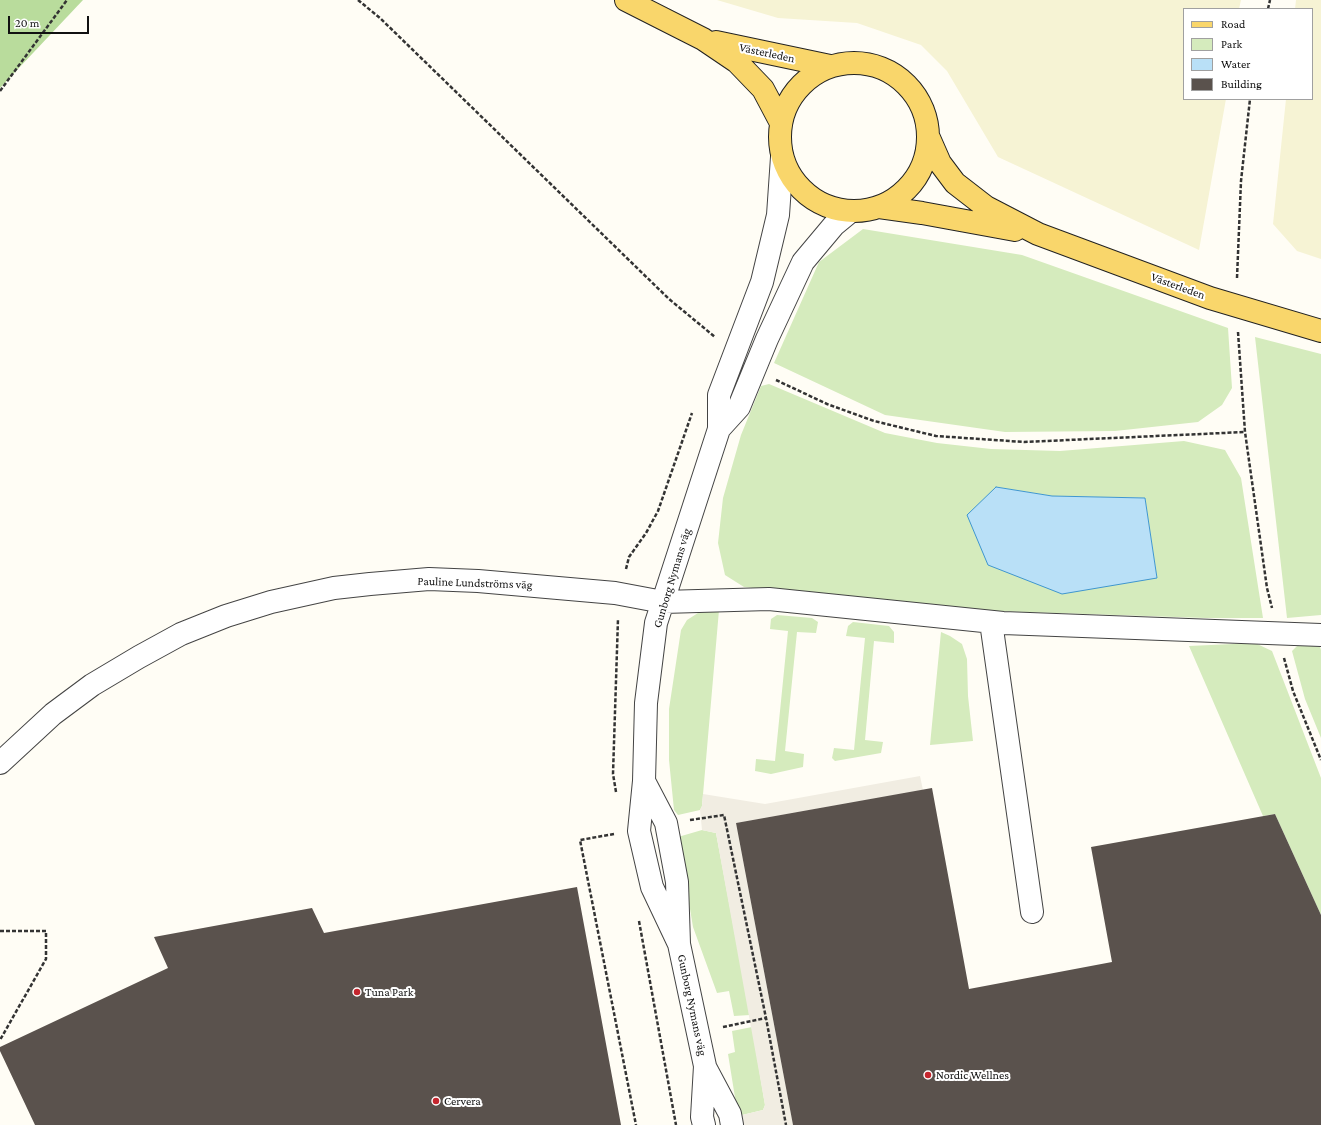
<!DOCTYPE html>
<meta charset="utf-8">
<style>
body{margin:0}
#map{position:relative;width:1321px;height:1125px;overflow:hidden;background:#fffdf5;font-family:"Crimson Pro",serif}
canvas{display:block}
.legend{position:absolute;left:1183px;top:8px;width:130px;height:92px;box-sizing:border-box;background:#fff;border:1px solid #a0a0a0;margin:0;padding:5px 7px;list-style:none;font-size:12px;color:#111}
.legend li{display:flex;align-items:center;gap:8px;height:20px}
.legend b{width:20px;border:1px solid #a0a0a0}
.scale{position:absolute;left:8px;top:16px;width:81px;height:18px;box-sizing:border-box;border:2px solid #111;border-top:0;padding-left:5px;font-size:12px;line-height:14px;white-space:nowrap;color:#111;-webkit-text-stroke:3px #fff;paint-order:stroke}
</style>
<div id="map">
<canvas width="1321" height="1125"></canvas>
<ul class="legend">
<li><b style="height:5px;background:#f9d66b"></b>Road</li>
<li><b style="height:11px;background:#d5ebbd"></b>Park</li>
<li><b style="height:11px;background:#b9e0f7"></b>Water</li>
<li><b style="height:11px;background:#5a524d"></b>Building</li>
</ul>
<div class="scale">20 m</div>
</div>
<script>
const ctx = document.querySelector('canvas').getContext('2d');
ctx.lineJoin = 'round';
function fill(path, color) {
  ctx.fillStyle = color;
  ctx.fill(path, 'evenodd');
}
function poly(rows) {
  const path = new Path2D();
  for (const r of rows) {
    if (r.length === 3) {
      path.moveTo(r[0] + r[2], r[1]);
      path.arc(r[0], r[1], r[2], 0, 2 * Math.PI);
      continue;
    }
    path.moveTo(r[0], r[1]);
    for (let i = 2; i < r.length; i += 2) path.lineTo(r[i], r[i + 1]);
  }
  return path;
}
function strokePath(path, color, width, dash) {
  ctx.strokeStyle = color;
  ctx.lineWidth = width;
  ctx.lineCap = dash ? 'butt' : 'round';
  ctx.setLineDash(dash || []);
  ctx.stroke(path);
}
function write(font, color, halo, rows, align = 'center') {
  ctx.font = font + ' "Crimson Pro",serif';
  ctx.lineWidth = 4;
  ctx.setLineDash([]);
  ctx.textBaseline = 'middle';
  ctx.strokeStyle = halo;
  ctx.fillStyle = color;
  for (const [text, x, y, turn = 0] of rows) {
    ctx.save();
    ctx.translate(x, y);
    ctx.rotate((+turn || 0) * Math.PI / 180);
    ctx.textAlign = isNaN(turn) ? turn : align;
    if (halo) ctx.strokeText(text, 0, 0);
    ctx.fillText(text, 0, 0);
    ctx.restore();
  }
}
const farmland = poly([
 [717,0,1241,0,1239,9,1184,9,1184,99,1226,99,1199,250,998,157,947,71,921,45,857,23,778,18],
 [1296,0,1321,0,1321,259,1297,251,1273,224,1286,99,1312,99,1312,9,1295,9]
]);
const green = poly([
 [863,229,1022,255,1228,328,1232,388,1222,405,1198,422,1115,431,1005,432,885,415,774,363,819,262],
 [1255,337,1321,354,1321,615,1287,618],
 [769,384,885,433,937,443,991,449,1060,451,1184,441,1225,450,1241,478,1263,618,1206,618,965,610,744,587,725,575,718,543,723,498,741,435,761,386],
 [996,487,1052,496,1145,498,1157,578],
 [719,610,702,806,700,810,678,815,674,810,669,760,669,709,681,630,687,620,698,613],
 [777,615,812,618,818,622,816,633,797,632,785,751,804,754,803,767,771,774,755,771,756,759,775,761,788,631,770,629,771,619],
 [853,622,889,626,894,632,894,643,874,641,865,740,883,742,881,753,835,761,832,758,834,748,854,750,865,638,846,636,848,626],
 [941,632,950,636,962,644,967,659,968,696,973,741,930,745],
 [1255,643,1272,651,1321,778,1321,915,1275,814,1263,816,1189,646],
 [1299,644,1320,647,1321,650,1321,738,1305,699,1292,651],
 [702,830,716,833,750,1015,734,1016,729,991,717,993,693,927,678,837],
 [752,1027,765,1105,763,1110,738,1116,728,1054,735,1052,732,1031]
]);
const forest = poly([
 [0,0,83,0,0,88]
]);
const plaza = poly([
 [920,776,923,790,736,823,793,1125,740,1125,738,1116,763,1110,765,1105,716,833,702,830,700,810,702,806,703,794,765,804]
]);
const water = poly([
 [996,487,1052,496,1145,498,1157,578,1062,594,988,565,967,515,996,487]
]);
const building = poly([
 [932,788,969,989,1112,962,1091,847,1275,814,1321,915,1321,1125,793,1125,736,823],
 [577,887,621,1125,35,1125,0,1051,0,1047,168,968,154,937,312,908,324,933]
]);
const path = poly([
 [358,0,380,18,669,299,715,337],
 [1268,9,1270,0],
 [0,91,67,0],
 [1237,278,1241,181,1250,99],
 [1238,332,1245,432,1267,588,1272,608],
 [776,380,827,404,874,421,936,436,1024,442,1245,432],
 [626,569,629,557,646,533,658,511,692,413],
 [1284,658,1293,691,1321,760],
 [616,792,613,774,618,619],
 [690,820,724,815,766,1018,786,1125],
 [614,834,580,840,636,1125],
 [639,921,676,1125],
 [0,931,46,931,46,959,0,1040],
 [723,1027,766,1018]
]);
const minor = poly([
 [719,429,739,407,767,339,803,262,834,225,851,211],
 [991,622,1032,912],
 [0,763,53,714,92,685,139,657,181,634,226,616,271,602,334,588,370,584,429,579,478,581,615,593,663,602,769,599,1003,623,1321,635],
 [644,781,666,823,677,882,679,944,705,1066,702,1117,704,1125],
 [679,944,652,887,639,831,644,781,646,703,656,623,719,429,719,395,762,282,778,215,782,157],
 [705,1067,730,1114,732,1125]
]);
const major = poly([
 [626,0,703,39,737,62,763,89,781,123],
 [716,42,830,66],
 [854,137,74],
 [929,138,940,163,955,183,986,207,1038,234,1210,298,1321,331],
 [879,207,922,213,1015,230]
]);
const markers = [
 [357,992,4,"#c4262e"],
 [928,1075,4,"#c4262e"],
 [436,1101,4,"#c4262e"]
];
const streetNames = [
 ["Västerleden",767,53,12],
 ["Västerleden",1178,286,20],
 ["Gunborg Nymans väg",672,578,-73],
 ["Pauline Lundströms väg",475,583,2],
 ["Gunborg Nymans väg",692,1005,78]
];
const poiNames = [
 ["Tuna Park",365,992],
 ["Nordic Wellnes",936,1075],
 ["Cervera",444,1101]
];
fill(farmland, '#f6f3d4');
fill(green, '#d5ebbd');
fill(forest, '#b9dc9c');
fill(plaza, '#f1ede2');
fill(water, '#b9e0f7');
strokePath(water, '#3f96cf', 1);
fill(building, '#5a524d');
strokePath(minor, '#444', 24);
strokePath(major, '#222', 24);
strokePath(path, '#333', 2.5, [4, 2]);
strokePath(minor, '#fff', 22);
strokePath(major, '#f9d66b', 22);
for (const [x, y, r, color] of markers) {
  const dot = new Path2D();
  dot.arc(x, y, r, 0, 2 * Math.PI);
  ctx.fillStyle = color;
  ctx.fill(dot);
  strokePath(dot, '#fff', 1.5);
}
write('12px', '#111', '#fff', streetNames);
write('12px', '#111', '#fff', poiNames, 'left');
</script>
